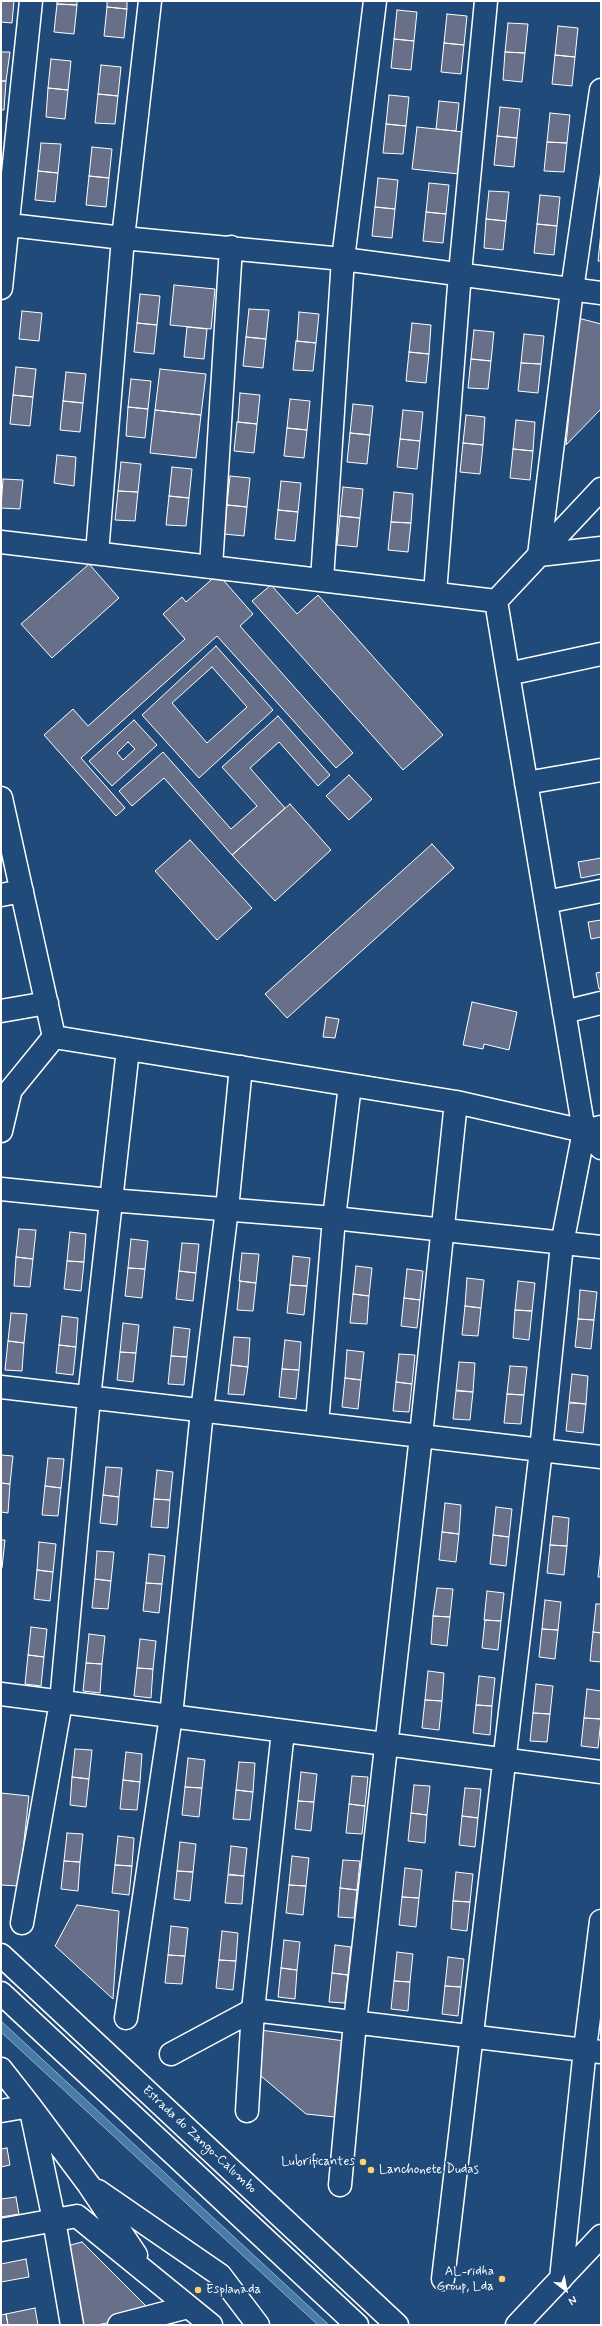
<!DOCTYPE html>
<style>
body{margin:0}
#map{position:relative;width:602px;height:2326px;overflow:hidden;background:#1f4a7a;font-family:Mynerve,sans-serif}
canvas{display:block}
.frame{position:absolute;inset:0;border:2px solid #fff;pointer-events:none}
.north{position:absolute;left:546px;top:2270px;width:40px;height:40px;-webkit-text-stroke:3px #1f4a7a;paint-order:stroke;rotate:148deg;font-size:11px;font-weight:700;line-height:16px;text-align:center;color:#fff}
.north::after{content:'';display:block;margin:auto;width:14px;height:18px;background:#fff;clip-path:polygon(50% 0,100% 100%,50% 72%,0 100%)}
</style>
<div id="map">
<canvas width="602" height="2326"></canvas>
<div class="frame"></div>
<div class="north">N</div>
</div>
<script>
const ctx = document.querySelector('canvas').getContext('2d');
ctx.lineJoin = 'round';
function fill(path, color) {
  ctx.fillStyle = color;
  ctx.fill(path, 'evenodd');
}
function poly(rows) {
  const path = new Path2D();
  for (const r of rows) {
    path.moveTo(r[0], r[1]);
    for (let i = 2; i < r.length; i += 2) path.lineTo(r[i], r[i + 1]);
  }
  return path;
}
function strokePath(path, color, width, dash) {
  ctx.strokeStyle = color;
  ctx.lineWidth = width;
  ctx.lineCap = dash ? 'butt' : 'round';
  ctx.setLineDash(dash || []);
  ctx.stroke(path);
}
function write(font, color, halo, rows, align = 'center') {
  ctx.font = font + ' Mynerve,sans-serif';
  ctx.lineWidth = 3.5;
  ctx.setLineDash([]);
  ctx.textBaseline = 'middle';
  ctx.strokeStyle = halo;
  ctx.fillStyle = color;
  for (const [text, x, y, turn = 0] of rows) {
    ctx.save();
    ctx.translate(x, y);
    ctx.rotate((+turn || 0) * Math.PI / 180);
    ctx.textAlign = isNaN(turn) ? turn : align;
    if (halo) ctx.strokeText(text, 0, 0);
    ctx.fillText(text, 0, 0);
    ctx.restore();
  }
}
const water = poly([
 [1,2021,329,2325,318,2325,1,2032,1,2021]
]);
const building = poly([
 [1,1,14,1,12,23,1,22,1,1],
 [57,1,77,1,77,5,57,4,57,1],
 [107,1,127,1,127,9,107,7,107,1],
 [57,4,77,5,74,34,54,32,57,4],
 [107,7,127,9,124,38,104,36,107,7],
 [397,10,417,12,414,41,394,39,397,10],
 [447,14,467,16,464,45,444,43,447,14],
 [508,23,528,24,525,53,505,52,508,23],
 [558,26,578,28,575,57,555,55,558,26],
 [394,39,414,41,411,70,391,68,394,39],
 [444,43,464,45,461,74,441,72,444,43],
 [1,52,10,52,6,81,1,81,1,52],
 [505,52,525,53,522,82,503,80,505,52],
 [555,55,575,57,572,86,552,84,555,55],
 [51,59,71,61,68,90,48,88,51,59],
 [101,65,121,67,118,96,98,94,101,65],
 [1,81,6,81,4,110,1,110,1,81],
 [48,88,68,90,65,119,46,117,48,88],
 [98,94,118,96,115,124,95,123,98,94],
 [389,95,409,97,406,126,386,124,389,95],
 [439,101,459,103,456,131,436,129,439,101],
 [500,107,520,109,517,138,497,136,500,107],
 [550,113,570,115,567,143,547,142,550,113],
 [386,124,406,126,403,154,383,153,386,124],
 [417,127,464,132,459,174,412,169,417,127],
 [497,136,517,138,514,167,494,165,497,136],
 [547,142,567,143,564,172,544,171,547,142],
 [41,143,61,144,58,173,38,171,41,143],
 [92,147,112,149,109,178,89,176,92,147],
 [38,171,58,173,55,202,35,200,38,171],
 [89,176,109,178,106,207,86,205,89,176],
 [378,178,398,180,395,209,375,207,378,178],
 [429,183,449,185,446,214,426,212,429,183],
 [489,191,509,192,506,221,486,219,489,191],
 [540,195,560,197,557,226,537,224,540,195],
 [375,207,395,209,392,238,372,236,375,207],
 [426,212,446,214,443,243,423,241,426,212],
 [486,219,506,221,503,250,484,248,486,219],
 [537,224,557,226,554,255,534,253,537,224],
 [601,232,601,261,598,261,601,232],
 [174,285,215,289,211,329,170,325,174,285],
 [140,294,160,296,157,325,137,323,140,294],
 [249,309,269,310,266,339,246,337,249,309],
 [22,311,42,313,39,341,19,339,22,311],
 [299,312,319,314,316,343,297,341,299,312],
 [578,318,601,324,601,409,566,445,578,318],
 [137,323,157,325,154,354,134,352,137,323],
 [412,323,431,325,429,354,409,352,412,323],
 [187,327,207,329,204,359,184,357,187,327],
 [474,330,494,332,491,361,471,359,474,330],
 [524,334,544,336,541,364,521,363,524,334],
 [246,337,266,339,263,368,243,366,246,337],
 [296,341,316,343,313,371,293,370,296,341],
 [409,352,429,354,426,383,406,381,409,352],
 [471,359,491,361,488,389,468,388,471,359],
 [521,363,541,364,538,393,518,391,521,363],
 [16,367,36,369,33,397,13,395,16,367],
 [160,369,206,374,201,415,155,410,160,369],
 [66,372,86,374,83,403,63,401,66,372],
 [131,379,151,381,148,409,128,407,131,379],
 [240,393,260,395,257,424,238,422,240,393],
 [13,395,33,397,30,426,10,424,13,395],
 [290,399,310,401,307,430,287,428,290,399],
 [63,401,83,403,80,432,60,430,63,401],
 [353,404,373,406,370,435,350,433,353,404],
 [128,407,148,409,145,438,126,436,128,407],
 [155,410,201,415,196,458,150,453,155,410],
 [403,410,423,412,420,441,400,439,403,410],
 [466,415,485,417,483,445,463,443,466,415],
 [516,420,535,422,533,451,513,449,516,420],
 [237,422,257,424,254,453,234,451,237,422],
 [287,428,307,430,304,458,284,456,287,428],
 [350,433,370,435,367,464,347,462,350,433],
 [400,439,420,441,417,469,397,467,400,439],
 [463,443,483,445,480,474,460,472,463,443],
 [513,449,533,451,530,480,510,478,513,449],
 [57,455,76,457,74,486,54,483,57,455],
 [121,462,141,464,138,492,118,491,121,462],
 [172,467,192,469,189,498,169,496,172,467],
 [230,476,250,478,247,507,227,505,230,476],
 [3,479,23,480,20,509,1,508,3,479],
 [281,481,301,483,298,512,278,510,281,481],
 [343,487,363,489,360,518,340,516,343,487],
 [118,491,138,492,135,521,115,520,118,491],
 [394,492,413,494,411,523,391,522,394,492],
 [169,496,189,498,186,526,166,525,169,496],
 [227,505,247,507,244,536,224,534,227,505],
 [278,510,298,512,295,541,275,539,278,510],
 [340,516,360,518,357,547,337,545,340,516],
 [391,522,411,523,408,552,388,550,391,522],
 [89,564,119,598,52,658,21,624,89,564],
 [218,574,253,614,240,626,353,753,336,768,217,636,81,758,125,808,116,816,44,735,73,709,88,726,185,639,163,614,182,597,186,602,218,574],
 [271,585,297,614,318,595,443,735,403,770,252,601,271,585],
 [216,646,273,710,199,778,142,715,216,646],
 [212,667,247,707,207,743,172,703,212,667],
 [278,716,330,775,318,786,279,742,250,768,285,808,232,855,164,778,132,806,119,791,163,752,231,829,257,806,222,767,278,716],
 [134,720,157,745,112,786,89,761,134,720],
 [128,742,135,749,123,760,117,753,128,742],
 [349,775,372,799,349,820,326,796,349,775],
 [290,804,331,850,275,901,232,855,290,804],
 [190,840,252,908,217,940,155,871,190,840],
 [432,844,454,868,287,1018,265,994,432,844],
 [601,858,601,874,581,878,578,862,601,858],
 [601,920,601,937,591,939,588,922,601,920],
 [601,972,601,989,599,989,596,973,601,972],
 [472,1002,517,1012,509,1050,484,1044,483,1049,463,1045,472,1002],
 [326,1017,339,1019,335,1038,323,1037,326,1017],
 [19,1229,36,1230,33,1259,16,1257,19,1229],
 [70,1232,86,1234,84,1262,67,1261,70,1232],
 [131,1239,148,1241,145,1269,128,1268,131,1239],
 [182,1243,199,1244,196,1273,179,1271,182,1243],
 [242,1253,259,1254,256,1283,239,1281,242,1253],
 [293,1256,310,1258,307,1286,290,1285,293,1256],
 [16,1257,33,1259,30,1287,14,1286,16,1257],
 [67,1261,84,1262,81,1291,64,1289,67,1261],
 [356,1266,372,1268,369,1296,353,1294,356,1266],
 [128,1268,145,1269,142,1298,125,1296,128,1268],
 [407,1269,423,1271,420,1300,404,1298,407,1269],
 [179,1271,196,1273,193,1301,176,1299,179,1271],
 [467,1278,484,1280,481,1308,465,1306,467,1278],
 [240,1281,256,1283,253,1311,237,1310,240,1281],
 [518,1281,535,1283,532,1311,515,1310,518,1281],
 [290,1285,307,1286,304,1315,287,1313,290,1285],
 [580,1290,597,1292,594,1320,578,1319,580,1290],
 [353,1294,369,1296,367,1324,350,1323,353,1294],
 [404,1298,420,1300,417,1328,401,1326,404,1298],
 [465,1306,481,1308,478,1336,462,1335,465,1306],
 [515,1310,532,1311,529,1340,513,1338,515,1310],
 [11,1313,27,1314,24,1343,8,1341,11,1313],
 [62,1316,78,1318,76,1347,59,1345,62,1316],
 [578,1319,594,1320,591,1349,575,1347,578,1319],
 [123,1323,139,1325,136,1353,120,1352,123,1323],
 [174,1327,190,1329,187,1357,171,1356,174,1327],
 [234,1337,250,1338,248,1367,231,1365,234,1337],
 [285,1340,301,1342,299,1370,282,1369,285,1340],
 [8,1341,24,1343,22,1371,5,1370,8,1341],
 [59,1345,76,1347,73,1375,56,1373,59,1345],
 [347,1350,364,1352,361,1380,345,1378,347,1350],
 [120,1352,136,1353,133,1382,117,1380,120,1352],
 [399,1354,415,1355,412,1384,396,1382,399,1354],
 [171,1356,187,1357,184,1385,168,1384,171,1356],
 [459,1362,475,1363,473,1392,456,1390,459,1362],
 [231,1365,248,1367,244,1395,228,1394,231,1365],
 [510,1366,527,1367,524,1395,507,1394,510,1366],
 [282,1369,299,1370,296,1399,279,1397,282,1369],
 [572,1374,588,1376,586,1404,569,1402,572,1374],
 [345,1378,361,1380,358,1409,342,1407,345,1378],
 [396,1382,412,1384,409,1412,393,1411,396,1382],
 [456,1391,473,1392,470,1420,453,1419,456,1391],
 [507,1394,524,1395,521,1424,504,1423,507,1394],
 [569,1403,586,1404,583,1433,566,1431,569,1403],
 [1,1455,13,1456,10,1484,1,1483,1,1455],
 [48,1458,64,1459,61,1488,45,1486,48,1458],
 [106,1467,122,1468,119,1497,103,1495,106,1467],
 [157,1470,173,1472,170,1500,154,1499,157,1470],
 [1,1483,10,1484,8,1513,1,1512,1,1483],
 [45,1486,61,1488,58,1516,42,1515,45,1486],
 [103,1495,119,1497,117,1525,100,1523,103,1495],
 [154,1499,170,1500,168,1528,151,1527,154,1499],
 [445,1503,461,1505,459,1534,442,1532,445,1503],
 [496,1507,512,1509,509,1537,493,1535,496,1507],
 [553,1516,569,1518,567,1546,550,1545,553,1516],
 [442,1532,459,1534,456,1562,439,1560,442,1532],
 [493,1535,509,1537,506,1566,490,1564,493,1535],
 [1,1540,5,1540,2,1568,1,1568,1,1540],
 [39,1542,56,1544,53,1572,37,1570,39,1542],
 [550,1545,567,1546,564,1575,547,1573,550,1545],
 [601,1549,601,1577,598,1577,601,1549],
 [97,1551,114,1552,111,1581,95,1579,97,1551],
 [149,1554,165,1556,162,1584,146,1583,149,1554],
 [37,1570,53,1572,50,1601,34,1599,37,1570],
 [95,1579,111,1581,108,1609,92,1608,95,1579],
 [146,1583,162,1584,159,1613,143,1611,146,1583],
 [437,1588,453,1589,450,1617,433,1616,437,1588],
 [487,1591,504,1593,501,1621,484,1620,487,1591],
 [545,1600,561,1602,558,1630,542,1629,545,1600],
 [596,1604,601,1604,601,1633,593,1632,596,1604],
 [433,1616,450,1617,447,1646,431,1644,433,1616],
 [485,1620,501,1621,498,1650,482,1648,485,1620],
 [31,1627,47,1629,44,1657,28,1655,31,1627],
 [542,1629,558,1630,555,1659,539,1657,542,1629],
 [593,1632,601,1633,601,1662,590,1661,593,1632],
 [89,1634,105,1636,102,1664,86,1663,89,1634],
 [140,1639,156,1641,153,1669,137,1668,140,1639],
 [28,1655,44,1657,41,1686,25,1684,28,1655],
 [86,1663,102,1664,100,1693,83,1691,86,1663],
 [137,1668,153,1669,151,1698,134,1696,137,1668],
 [428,1671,444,1673,442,1701,425,1700,428,1671],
 [479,1676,495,1678,492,1706,476,1705,479,1676],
 [536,1684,553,1686,550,1714,533,1713,536,1684],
 [587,1689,601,1691,601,1719,584,1718,587,1689],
 [425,1700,442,1701,439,1730,422,1728,425,1700],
 [476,1705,492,1706,490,1735,473,1733,476,1705],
 [533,1713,550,1714,547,1742,530,1741,533,1713],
 [584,1718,601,1719,598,1748,581,1746,584,1718],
 [75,1749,92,1750,89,1779,72,1777,75,1749],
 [126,1752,142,1754,140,1782,123,1780,126,1752],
 [188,1758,205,1760,202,1788,185,1787,188,1758],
 [239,1762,255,1763,253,1792,236,1790,239,1762],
 [301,1772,317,1774,314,1802,298,1801,301,1772],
 [352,1776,368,1777,365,1806,349,1804,352,1776],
 [72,1777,89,1779,86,1807,70,1805,72,1777],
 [123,1780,140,1782,137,1810,120,1809,123,1780],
 [414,1785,430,1786,427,1815,411,1813,414,1785],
 [185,1787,202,1788,199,1817,182,1815,185,1787],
 [465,1788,481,1789,478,1818,462,1816,465,1788],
 [236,1790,253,1792,250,1820,233,1819,236,1790],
 [1,1793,29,1796,19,1886,1,1885,1,1793],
 [298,1801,314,1802,311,1831,295,1829,298,1801],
 [349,1804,365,1806,362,1834,346,1833,349,1804],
 [411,1813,427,1815,425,1843,408,1841,411,1813],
 [462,1816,478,1818,475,1847,459,1845,462,1816],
 [67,1833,83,1834,80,1862,64,1861,67,1833],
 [118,1836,134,1838,132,1866,115,1865,118,1836],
 [180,1842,196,1844,193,1872,177,1871,180,1842],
 [231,1846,247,1848,244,1876,228,1874,231,1846],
 [292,1856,309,1858,306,1886,289,1885,292,1856],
 [343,1860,360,1861,357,1890,340,1888,343,1860],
 [64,1861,80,1862,78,1891,61,1889,64,1861],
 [115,1865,132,1866,129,1895,112,1893,115,1865],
 [405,1868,422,1870,419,1898,402,1897,405,1868],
 [177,1871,193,1872,190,1901,174,1899,177,1871],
 [456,1872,473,1874,470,1902,453,1901,456,1872],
 [228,1875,244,1876,242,1904,225,1903,228,1875],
 [289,1885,306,1886,303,1915,286,1913,289,1885],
 [340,1888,357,1890,354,1918,338,1917,340,1888],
 [402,1897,419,1898,416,1927,399,1925,402,1897],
 [453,1901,470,1902,467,1931,451,1929,453,1901],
 [77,1905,119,1911,113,1999,55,1946,77,1905],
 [171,1926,188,1928,185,1956,168,1955,171,1926],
 [222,1931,238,1933,236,1961,219,1960,222,1931],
 [284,1940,300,1942,297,1970,281,1968,284,1940],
 [335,1945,351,1947,348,1975,332,1973,335,1945],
 [397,1952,413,1954,410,1982,394,1981,397,1952],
 [168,1955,185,1956,182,1984,165,1983,168,1955],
 [448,1957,464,1959,461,1987,445,1986,448,1957],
 [219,1960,236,1961,233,1990,216,1988,219,1960],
 [281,1968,297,1970,295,1999,278,1997,281,1968],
 [332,1973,348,1975,345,2003,329,2002,332,1973],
 [394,1981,410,1982,408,2011,391,2009,394,1981],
 [445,1986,461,1987,458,2016,442,2014,445,1986],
 [260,2030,345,2041,335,2117,306,2114,255,2071,260,2030],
 [7,2148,10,2165,1,2167,1,2149,7,2148],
 [16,2197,19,2214,1,2217,1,2199,16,2197],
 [82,2242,153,2313,97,2325,79,2325,67,2246,82,2242],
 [26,2259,29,2277,1,2282,1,2264,26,2259],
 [35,2308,38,2325,8,2325,6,2314,35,2308],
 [6,2314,8,2325,1,2325,1,2315,6,2314]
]);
const minor = poly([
 [601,90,572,290,539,555,601,548],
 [1,224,123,238,343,259,601,293],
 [1,288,31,1],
 [1,542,496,601],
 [97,553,123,238,150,1],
 [211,567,231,247],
 [322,580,343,259,375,1],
 [435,593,460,273,486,1],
 [496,601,601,489],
 [508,674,601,654],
 [526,783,601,770],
 [1,798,54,1037],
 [1,895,22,891],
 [546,902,601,891],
 [1,1011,47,1003],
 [564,1012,601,1003],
 [54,1037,456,1102,584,1131,601,1127],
 [1,1102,54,1037],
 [1,1131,10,1093],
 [584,1131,601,1148],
 [1,1189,110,1200,334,1218,601,1247],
 [1,1387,601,1457],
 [317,1424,334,1218,350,1085],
 [1,1694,601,1772],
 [22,1923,61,1702,89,1398,128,1049],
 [126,2018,171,1716,202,1411,227,1209,241,1067],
 [171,2054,253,2010,601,2052],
 [1,2069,30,2106,54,2220,72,2325],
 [1,2111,30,2106,89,2185,136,2255],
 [247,2111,253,2010,283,1731],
 [340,2185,355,2022,421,1436,456,1102],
 [98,2191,220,2275,258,2325],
 [1,2230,77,2216,211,2325],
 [443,2279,541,1450,562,1244,584,1131,496,601],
 [561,2279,585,2049,601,1921],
 [119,2325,188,2307],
 [517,2325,601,2236]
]);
const major = poly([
 [1,1955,397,2325],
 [1,1993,357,2325]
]);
const markers = [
 [363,2162,4,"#ffd166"],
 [371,2170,4,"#ffd166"],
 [502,2279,4,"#ffd166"],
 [198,2290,4,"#ffd166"]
];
const streetNames = [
 ["Estrada do Zango-Calumbo",199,2140,43]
];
const poiNames = [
 ["Lubrificantes",355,2162],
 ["Lanchonete Dudas",379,2170,"left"],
 ["AL-ridha",494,2272],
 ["Group, Lda",494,2287],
 ["Esplanada",206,2290,"left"]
];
fill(water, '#487ba5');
strokePath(water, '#91b0c9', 1);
fill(building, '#677088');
strokePath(building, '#fff', 1);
strokePath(minor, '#fff', 25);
strokePath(major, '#fff', 25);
strokePath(minor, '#1f4a7a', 22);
strokePath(major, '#1f4a7a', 22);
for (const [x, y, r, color] of markers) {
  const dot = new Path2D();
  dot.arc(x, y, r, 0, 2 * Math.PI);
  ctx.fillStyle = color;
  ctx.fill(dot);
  strokePath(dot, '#1f4a7a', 1.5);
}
write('13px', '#fff', '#1f4a7a', streetNames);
write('13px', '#fff', '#1f4a7a', poiNames, 'right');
</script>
